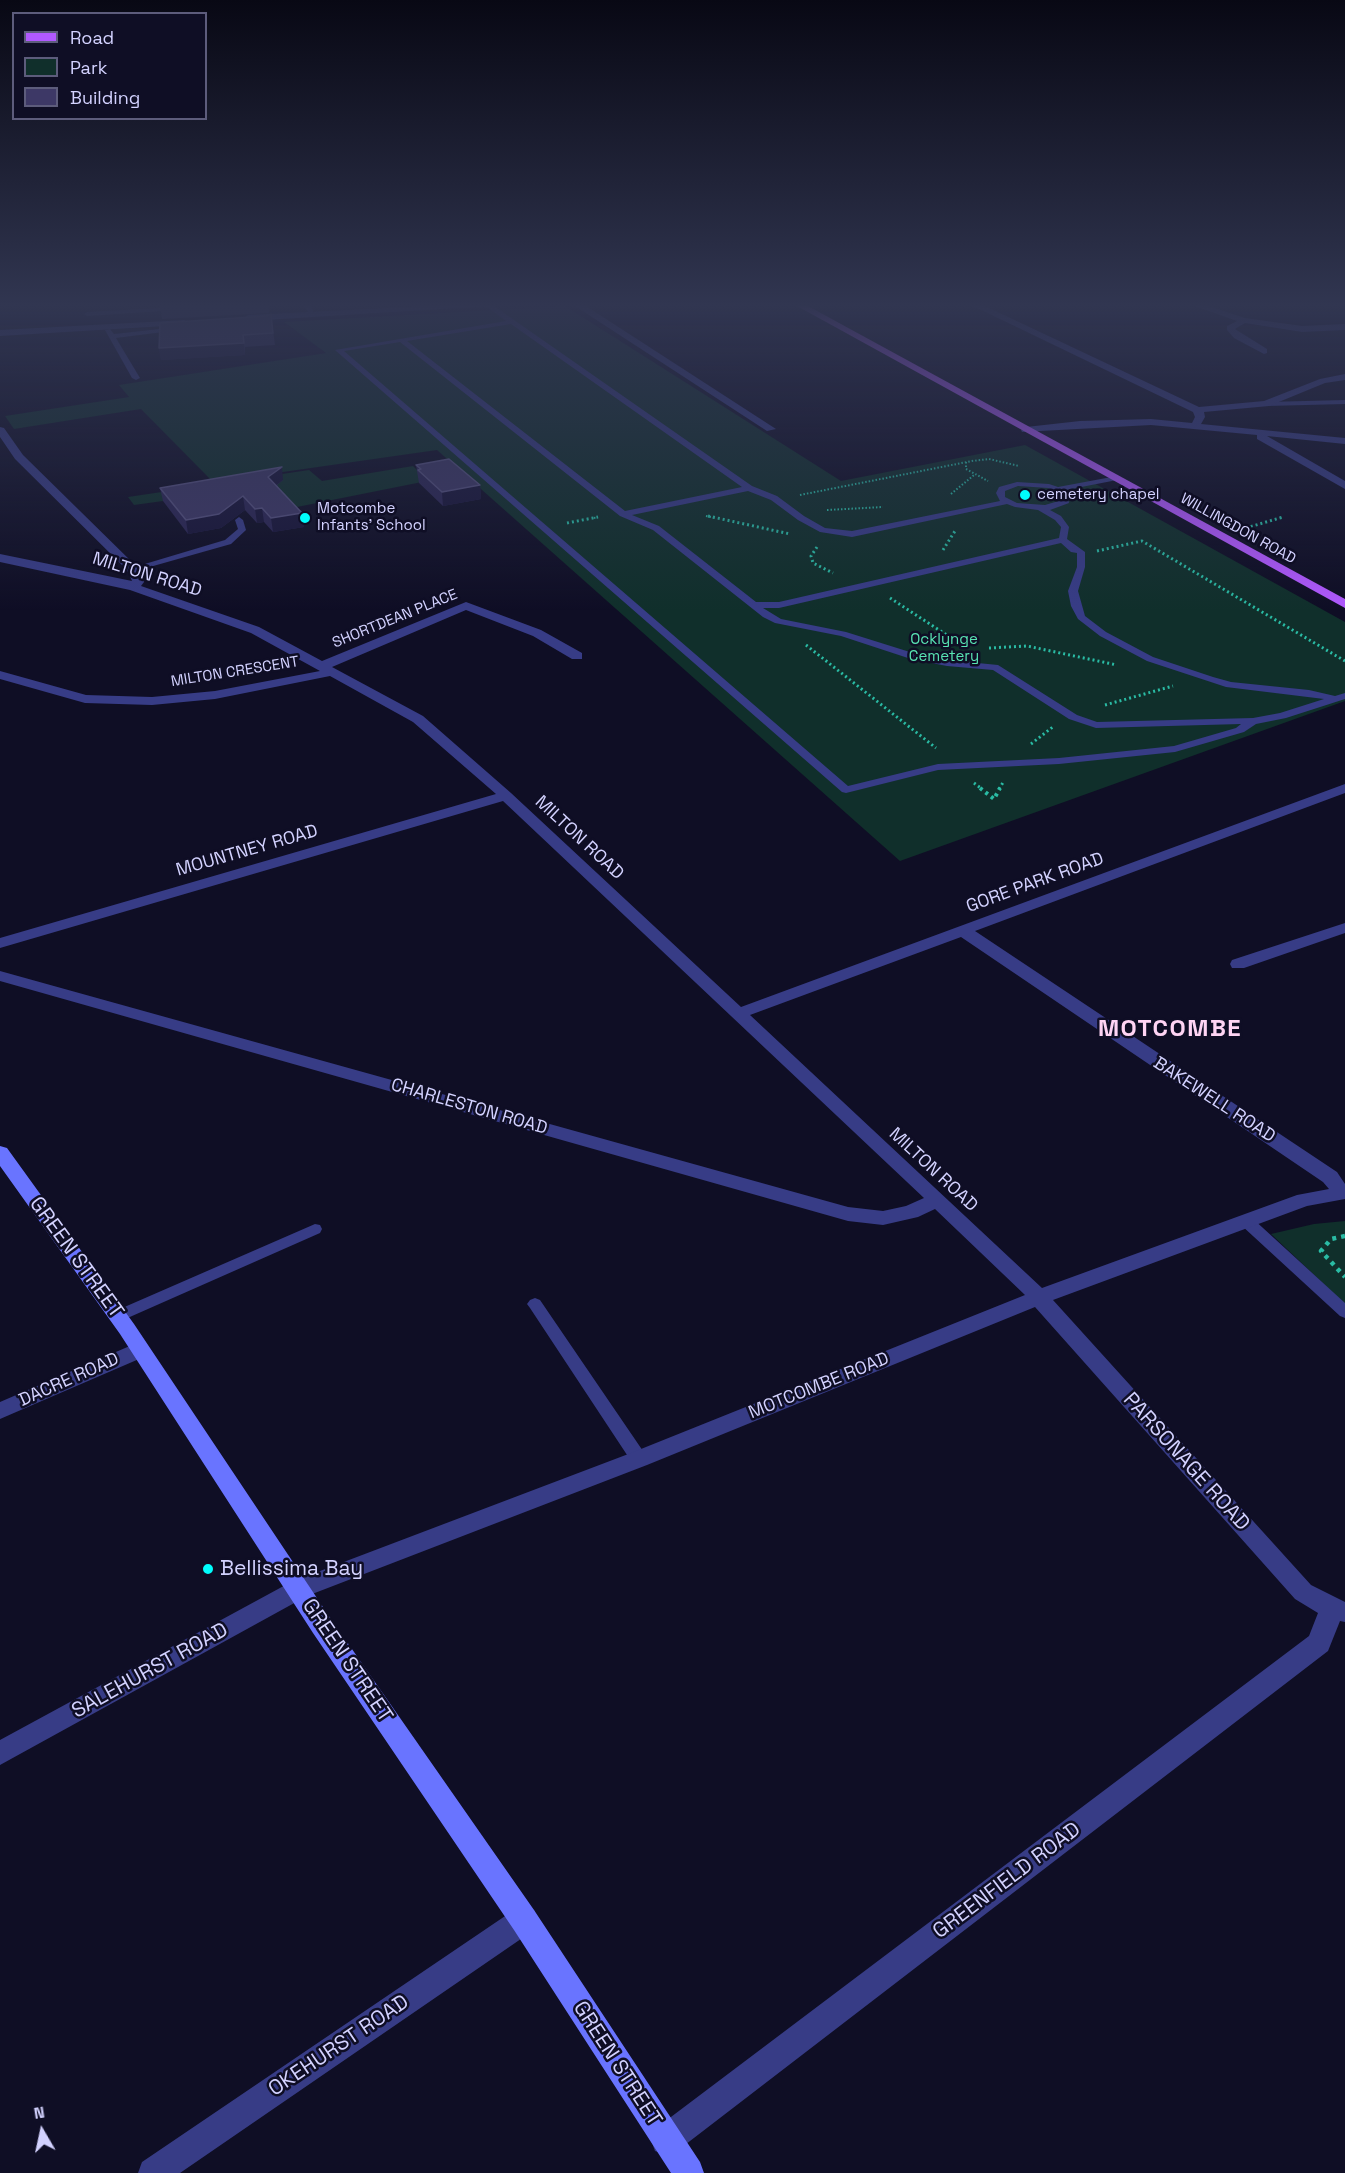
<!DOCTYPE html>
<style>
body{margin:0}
#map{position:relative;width:1345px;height:2173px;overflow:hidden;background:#0f0e25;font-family:"Space Grotesk",sans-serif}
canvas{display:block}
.legend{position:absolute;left:12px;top:12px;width:195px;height:108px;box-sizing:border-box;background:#0f0e25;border:2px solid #5d5c7c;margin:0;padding:8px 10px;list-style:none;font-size:18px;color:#d3d2ff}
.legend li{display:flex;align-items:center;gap:12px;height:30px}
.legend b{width:30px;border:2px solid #5d5c7c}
.north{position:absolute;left:12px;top:2101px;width:60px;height:60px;-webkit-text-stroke:4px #0f0e25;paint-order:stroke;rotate:351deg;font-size:16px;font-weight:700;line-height:24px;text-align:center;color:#d3d2ff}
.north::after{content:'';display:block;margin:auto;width:21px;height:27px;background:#d3d2ff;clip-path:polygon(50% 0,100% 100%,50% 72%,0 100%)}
</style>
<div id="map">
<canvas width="1345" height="2173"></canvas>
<ul class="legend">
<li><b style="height:8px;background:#b159ff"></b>Road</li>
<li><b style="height:16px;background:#102f2b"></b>Park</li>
<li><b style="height:16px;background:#3d3866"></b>Building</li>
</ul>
<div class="north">N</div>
</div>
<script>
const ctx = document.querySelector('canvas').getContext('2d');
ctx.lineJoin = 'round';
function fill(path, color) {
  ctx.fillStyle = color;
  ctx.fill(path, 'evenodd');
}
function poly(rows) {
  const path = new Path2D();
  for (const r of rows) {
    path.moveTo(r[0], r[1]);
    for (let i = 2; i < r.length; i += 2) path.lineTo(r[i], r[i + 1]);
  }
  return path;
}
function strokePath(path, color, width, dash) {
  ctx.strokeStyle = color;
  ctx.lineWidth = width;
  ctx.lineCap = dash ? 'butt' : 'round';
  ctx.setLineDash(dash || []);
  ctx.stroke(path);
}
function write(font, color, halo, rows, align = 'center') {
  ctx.font = font + ' "Space Grotesk",sans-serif';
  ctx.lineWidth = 5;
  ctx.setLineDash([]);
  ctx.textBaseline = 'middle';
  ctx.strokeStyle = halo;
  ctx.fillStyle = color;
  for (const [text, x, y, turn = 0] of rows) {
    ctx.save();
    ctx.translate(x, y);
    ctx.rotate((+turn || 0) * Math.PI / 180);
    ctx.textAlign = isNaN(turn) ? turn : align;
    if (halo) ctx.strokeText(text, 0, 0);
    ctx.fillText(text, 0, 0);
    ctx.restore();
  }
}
const green = poly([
 [565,306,841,481,1025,445,1345,622,1345,701,900,861,437,450,213,482,141,409,14,429,5,416,129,397,119,385,326,353,284,322],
 [413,466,424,477,422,482,287,509,163,501,134,505,128,497,309,470,322,481],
 [1345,1221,1345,1304,1271,1234,1314,1224]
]);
const pathFar3 = poly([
 [966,462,966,469,988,481],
 [951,494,974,475],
 [800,495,972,461,989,459,1019,466],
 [827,510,883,507],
 [706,516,715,518],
 [594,518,598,517],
 [1280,518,1283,517]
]);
const pathFar2 = poly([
 [708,516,790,534],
 [567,523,598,517],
 [1246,528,1283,517],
 [817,547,811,556,813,563,833,573],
 [943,550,955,531],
 [1097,551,1142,541,1345,661],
 [890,598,962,645],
 [806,645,936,748],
 [989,648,1027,646,1117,665],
 [1105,705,1173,686],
 [1031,744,1054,726],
 [974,783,982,789],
 [999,789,1004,781]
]);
const pathFar1 = poly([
 [980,788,994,799,1000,788]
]);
const path = poly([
 [1345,1236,1331,1239,1321,1251,1345,1277]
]);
const lane = poly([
 [304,306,311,306,315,316,311,316,304,306],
 [486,306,494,306,752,486,777,496,804,516,825,528,852,531,1000,501,996,493,999,487,1017,482,1049,484,1058,487,1117,476,1117,480,1066,490,1069,503,1050,510,1061,516,1069,527,1067,539,1085,552,1085,567,1078,591,1085,616,1106,632,1153,657,1213,677,1231,682,1309,690,1335,696,1345,693,1345,699,1286,718,1256,724,1244,732,1175,752,1059,764,938,770,846,793,842,792,335,350,506,321,486,306],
 [511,324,742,487,625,511,407,341,511,324],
 [400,342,620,516,653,530,763,617,775,623,841,636,911,659,947,666,993,670,1069,719,1096,728,1241,724,1236,728,1174,746,1059,758,938,764,848,786,344,351,400,342],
 [1018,486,1048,488,1060,493,1062,500,1045,505,1017,503,1005,497,1005,491,1018,486],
 [748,491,771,500,798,520,820,532,852,537,1007,504,1015,507,1038,510,1055,520,1061,527,1059,538,779,602,756,602,659,526,632,515,748,491],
 [1061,543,1071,552,1077,553,1077,567,1068,591,1071,606,1078,619,1100,636,1147,661,1226,687,1324,699,1280,713,1253,718,1097,722,1077,715,998,665,947,660,913,653,846,632,781,619,763,608,779,608,1061,543],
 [177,307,179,310,87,316,84,314,87,312,177,307],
 [177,327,179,330,116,338,140,378,136,380,132,378,105,330,110,329,114,334,177,327],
 [1345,400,1345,404,1266,406,1262,404,1266,402,1345,400],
 [239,517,243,520,246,530,231,544,132,572,128,569,225,540,238,529,235,520,239,517],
 [1246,1216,1251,1217,1345,1303,1345,1318,1340,1316,1241,1225,1239,1221,1241,1217,1246,1216],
 [315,1224,320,1225,322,1229,320,1233,123,1320,113,1320,110,1316,113,1312,315,1224],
 [535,1298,540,1300,645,1454,647,1459,645,1464,639,1466,633,1464,530,1308,527,1304,530,1300,535,1298]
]);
const street = poly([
 [426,306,490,306,248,321,244,318,248,315,426,306],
 [575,306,586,306,776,429,767,431,575,306],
 [973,306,985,306,1199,407,1264,401,1320,379,1345,374,1345,380,1325,383,1269,406,1204,412,1205,417,1201,424,1345,438,1345,444,1267,436,1345,481,1345,489,1257,439,1257,435,1151,425,1022,432,1021,430,1026,427,1080,421,1151,419,1192,423,1195,417,1193,412,973,306],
 [1195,306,1209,306,1245,318,1302,326,1345,324,1345,330,1302,332,1245,323,1235,329,1267,349,1267,353,1264,354,1234,338,1227,330,1227,326,1237,321,1195,306],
 [185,320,185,324,182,325,0,336,0,330,185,320],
 [0,427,4,428,23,455,136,566,144,582,141,586,259,627,322,661,466,602,541,630,582,653,582,659,572,659,533,636,466,610,332,667,423,716,511,793,741,1007,1345,784,1345,793,975,931,1337,1172,1345,1184,1345,1199,1307,1206,1053,1300,1311,1585,1345,1602,1345,1622,1340,1621,1328,1651,677,2151,666,2155,655,2151,651,2140,655,2129,1309,1636,1318,1613,1295,1599,1035,1307,647,1465,307,1596,0,1765,0,1740,291,1582,631,1453,1025,1295,935,1209,918,1217,883,1225,848,1221,0,981,0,971,848,1207,883,1211,906,1206,924,1198,503,801,0,948,0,938,496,794,413,722,330,676,215,699,152,705,85,703,0,679,0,671,86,695,152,697,215,691,320,671,251,633,130,590,0,562,0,554,132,581,127,570,15,459,0,437,0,427],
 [961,937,1323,1182,1329,1189,1297,1195,1042,1288,750,1015,961,937],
 [1345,923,1345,933,1244,968,1232,968,1230,964,1232,960,1345,923],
 [139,1342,146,1344,150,1350,146,1356,0,1419,0,1402,139,1342],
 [524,1906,534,1910,538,1920,534,1930,180,2173,138,2173,142,2162,514,1910,524,1906]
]);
const secondary = poly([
 [0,1146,7,1148,134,1324,331,1619,534,1910,700,2162,704,2173,671,2173,514,1930,313,1633,120,1334,0,1166,0,1146]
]);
const primary = poly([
 [797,306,808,306,1345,599,1345,608,797,306]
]);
const wall = poly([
 [160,306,269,306,269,313,162,319],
 [271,314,275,345,245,347,245,355,161,360,159,348,267,316],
 [416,465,480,485,481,499,443,506,419,483],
 [283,480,277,485,304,527,273,532,264,522,257,523,245,510,221,528,188,534,163,501,160,488]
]);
const shadedWall = poly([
 [243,335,245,355,161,360,159,348],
 [282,467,283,480,270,490,268,477],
 [480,485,481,499,443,506,442,492],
 [243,496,245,510,221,528,188,534,186,520],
 [262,508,264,522,257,523,255,509],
 [302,513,304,527,273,532,271,518]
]);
const building = poly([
 [271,314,273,333,243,335,244,343,159,348,160,323,267,316,271,314],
 [449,459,480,485,442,492,418,470,421,469,416,465,449,459],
 [282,467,268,477,302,513,271,518,262,508,255,509,243,496,219,514,186,520,160,488,282,467]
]);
const markers = [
 [1025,495,6,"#00fdfd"],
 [305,518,6,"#00fdfd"],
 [208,1569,6,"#00fdfd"]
];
const farPoinames = [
 ["cemetery chapel",1037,495],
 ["Motcombe",317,509],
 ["Infants' School",317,526]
];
const farStreetnames = [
 ["WILLINGDON ROAD",1238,529,29],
 ["SHORTDEAN PLACE",395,619,-22],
 ["MILTON CRESCENT",235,672,-9]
];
const farParknames = [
 ["Ocklynge",944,640],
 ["Cemetery",944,657]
];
const streetNames = [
 ["MILTON ROAD",147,575,17],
 ["MILTON ROAD",579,838,43],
 ["MOUNTNEY ROAD",247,851,-16],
 ["GORE PARK ROAD",1035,883,-20],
 ["BAKEWELL ROAD",1214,1100,33],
 ["CHARLESTON ROAD",469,1107,16],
 ["MILTON ROAD",933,1170,43],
 ["DACRE ROAD",69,1380,-24],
 ["MOTCOMBE ROAD",819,1386,-22]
];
const nearStreetnames = [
 ["GREEN STREET",76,1258,54],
 ["PARSONAGE ROAD",1186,1462,48],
 ["GREEN STREET",347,1661,56],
 ["SALEHURST ROAD",150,1671,-29],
 ["GREENFIELD ROAD",1007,1881,-37],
 ["OKEHURST ROAD",339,2046,-34],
 ["GREEN STREET",617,2064,57]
];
const nearPoinames = [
 ["Bellissima Bay",220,1569]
];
const districtNames = [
 ["MOTCOMBE",1170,1029]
];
fill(green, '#102f2b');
strokePath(pathFar3, '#2abba4', 2, [1.5, 2]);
strokePath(pathFar2, '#2abba4', 3, [2, 3]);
strokePath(pathFar1, '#2abba4', 4, [3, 4]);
strokePath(path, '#2abba4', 4.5, [4, 5]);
fill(lane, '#373c86');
fill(street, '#373c86');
fill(secondary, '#6974ff');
fill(primary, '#b159ff');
fill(wall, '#2b2654');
fill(shadedWall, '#181539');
fill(building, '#3d3866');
strokePath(building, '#54507e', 1.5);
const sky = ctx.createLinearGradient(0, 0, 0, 611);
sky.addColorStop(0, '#080814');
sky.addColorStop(0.5, '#313651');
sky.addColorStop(1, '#31365100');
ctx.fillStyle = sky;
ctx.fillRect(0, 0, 1345, 611);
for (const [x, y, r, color] of markers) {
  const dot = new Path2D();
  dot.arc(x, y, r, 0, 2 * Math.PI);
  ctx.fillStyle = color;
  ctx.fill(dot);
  strokePath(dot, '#0f0e25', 2);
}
write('15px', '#d3d2ff', '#0f0e25', farPoinames, 'left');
write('15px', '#d3d2ff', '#0f0e25', farStreetnames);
write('15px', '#59e4b3', '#0f0e25', farParknames);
write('18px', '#d3d2ff', '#0f0e25', streetNames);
write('21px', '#d3d2ff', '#0f0e25', nearStreetnames);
write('21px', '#d3d2ff', '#0f0e25', nearPoinames, 'left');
ctx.letterSpacing = '1.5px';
write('bold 24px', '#ffd4f4', '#0f0e25', districtNames);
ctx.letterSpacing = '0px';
</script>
